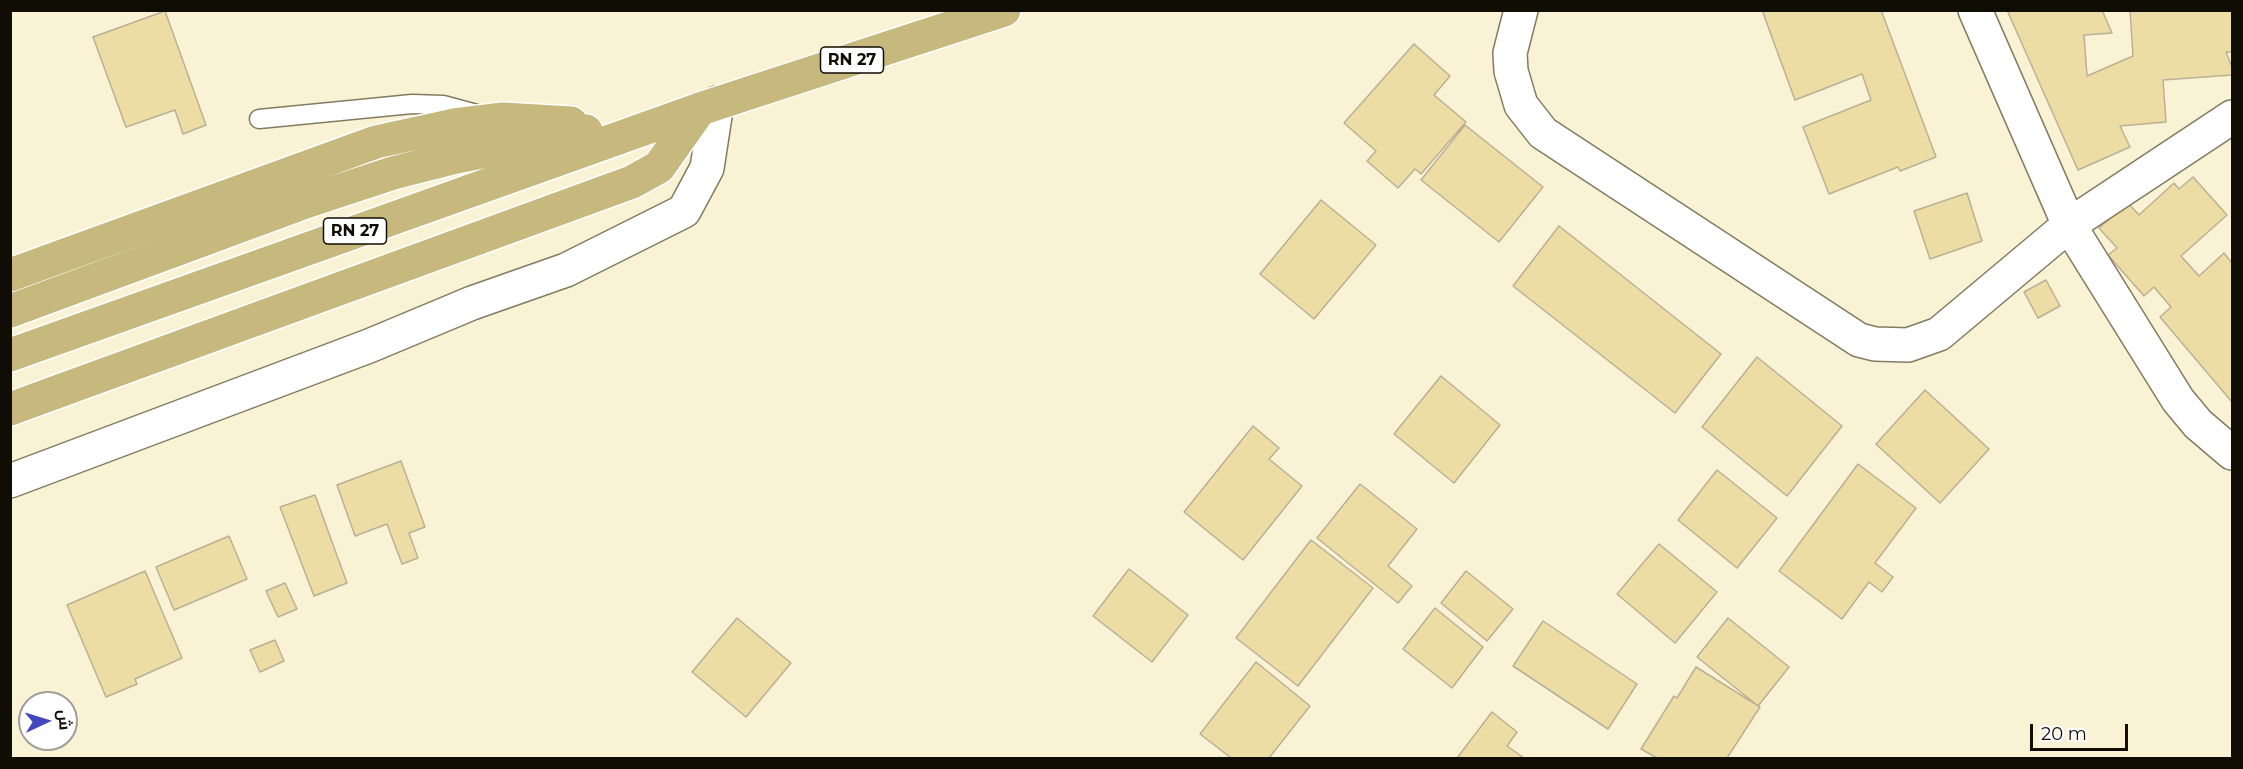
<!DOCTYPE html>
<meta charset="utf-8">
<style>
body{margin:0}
#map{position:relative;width:2243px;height:769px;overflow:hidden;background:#faf2d4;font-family:Montserrat,Cairo,sans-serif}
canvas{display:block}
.frame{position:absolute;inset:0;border:12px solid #100d04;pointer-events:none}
.north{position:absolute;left:18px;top:691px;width:60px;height:60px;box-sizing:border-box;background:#fff;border:2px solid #9f9e9b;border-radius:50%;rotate:86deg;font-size:16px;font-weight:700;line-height:24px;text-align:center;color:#100d04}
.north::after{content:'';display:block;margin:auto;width:21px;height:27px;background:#4248bd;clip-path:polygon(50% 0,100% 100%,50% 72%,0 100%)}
.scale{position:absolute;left:2030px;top:724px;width:98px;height:27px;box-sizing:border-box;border:3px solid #100d04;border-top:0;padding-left:8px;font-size:18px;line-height:21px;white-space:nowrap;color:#100d04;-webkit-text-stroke:4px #fff;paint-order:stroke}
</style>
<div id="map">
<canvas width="2243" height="769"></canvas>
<div class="frame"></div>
<div class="north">ش</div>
<div class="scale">20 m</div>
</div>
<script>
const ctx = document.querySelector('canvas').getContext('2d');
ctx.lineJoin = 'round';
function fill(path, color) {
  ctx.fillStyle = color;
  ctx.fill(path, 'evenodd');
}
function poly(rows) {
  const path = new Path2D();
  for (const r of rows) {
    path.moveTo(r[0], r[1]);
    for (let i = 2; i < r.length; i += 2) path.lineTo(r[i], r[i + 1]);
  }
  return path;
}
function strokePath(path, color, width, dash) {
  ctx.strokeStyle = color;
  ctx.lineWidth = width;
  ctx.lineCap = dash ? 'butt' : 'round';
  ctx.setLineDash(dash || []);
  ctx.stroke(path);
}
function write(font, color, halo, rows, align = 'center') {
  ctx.font = font + ' Montserrat,sans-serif';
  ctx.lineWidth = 5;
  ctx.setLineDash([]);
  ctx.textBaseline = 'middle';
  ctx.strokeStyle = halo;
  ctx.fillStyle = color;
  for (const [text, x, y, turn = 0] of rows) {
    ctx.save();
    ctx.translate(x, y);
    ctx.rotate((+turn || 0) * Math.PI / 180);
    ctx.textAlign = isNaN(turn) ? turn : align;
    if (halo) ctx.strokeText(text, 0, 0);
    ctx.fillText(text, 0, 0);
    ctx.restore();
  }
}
const building = poly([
 [1762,10,1881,10,1936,157,1900,171,1898,167,1829,194,1803,127,1871,100,1862,74,1795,100,1762,10],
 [2007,10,2102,10,2112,33,2084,35,2087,76,2133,56,2130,10,2232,10,2232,52,2226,52,2232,67,2232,75,2163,80,2166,122,2120,126,2130,147,2078,170,2007,10],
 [165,11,206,125,183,134,175,110,126,127,93,37,165,11],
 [1414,44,1450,76,1434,95,1466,122,1421,174,1415,169,1398,188,1367,161,1376,151,1344,123,1414,44],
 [1465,125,1543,187,1499,242,1421,180,1465,125],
 [2193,177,2227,215,2181,256,2199,276,2224,253,2232,263,2232,402,2160,317,2171,307,2154,287,2144,296,2108,255,2117,248,2099,228,2128,203,2139,215,2174,183,2179,189,2193,177],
 [1967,193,1982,241,1930,259,1914,211,1967,193],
 [1321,200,1376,245,1314,319,1260,274,1321,200],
 [1559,226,1721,354,1675,413,1513,286,1559,226],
 [2046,280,2060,306,2038,318,2024,292,2046,280],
 [1757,357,1842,426,1787,496,1702,427,1757,357],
 [1441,376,1500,425,1454,483,1394,434,1441,376],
 [1925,390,1989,449,1940,503,1876,444,1925,390],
 [1253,426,1279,448,1269,459,1302,486,1243,560,1184,512,1253,426],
 [401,461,425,527,409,533,418,558,402,564,387,524,355,536,337,485,401,461],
 [1858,464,1916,508,1875,563,1893,577,1882,592,1869,582,1842,619,1779,571,1858,464],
 [1717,470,1777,518,1737,568,1678,520,1717,470],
 [1360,484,1417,529,1388,566,1412,586,1398,603,1317,538,1360,484],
 [315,495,347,583,314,596,280,507,315,495],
 [229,536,247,579,174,610,156,567,229,536],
 [1311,540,1373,588,1298,686,1236,638,1311,540],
 [1659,544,1717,592,1675,643,1617,594,1659,544],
 [1129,569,1188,615,1152,662,1093,616,1129,569],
 [145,571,182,658,135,679,137,684,106,697,67,605,145,571],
 [1466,571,1513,609,1487,641,1441,603,1466,571],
 [285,583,297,609,278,617,266,591,285,583],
 [1435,608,1483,647,1452,688,1403,649,1435,608],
 [737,618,791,663,746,717,692,672,737,618],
 [1728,618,1789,667,1758,706,1697,657,1728,618],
 [1543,621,1637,684,1608,729,1513,666,1543,621],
 [275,640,284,661,260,672,250,650,275,640],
 [1256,662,1310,706,1269,758,1231,758,1200,734,1256,662],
 [1696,667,1760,707,1727,758,1657,758,1641,749,1674,696,1677,698,1696,667],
 [1492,712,1517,732,1507,746,1524,758,1457,758,1492,712]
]);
const service = poly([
 [259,119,412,104,443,105,480,115]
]);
const minor = poly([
 [1521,10,1510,53,1511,71,1521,105,1543,133,1859,340,1875,344,1908,345,1939,334,2069,225,2232,117],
 [1975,10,2069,225,2178,400,2198,424,2232,453],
 [10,481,369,346,472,303,566,270,684,211,707,168,717,103]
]);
const primary = poly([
 [10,275,376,142,454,125,503,119,571,123],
 [10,311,308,201,393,173,456,157,586,131],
 [10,355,700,109,1004,10],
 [10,409,632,182,659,167,700,109]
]);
const shields = [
 [852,60,63],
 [355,231,63]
];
const shieldNames = [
 ["RN 27",852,60],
 ["RN 27",355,231]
];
fill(building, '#eddda4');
strokePath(building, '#b9b195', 1.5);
strokePath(service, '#827b61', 21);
strokePath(minor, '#827b61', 36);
strokePath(primary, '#fff', 36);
strokePath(service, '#fff', 18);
strokePath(minor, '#fff', 33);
strokePath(primary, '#c7b87d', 33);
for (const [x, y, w] of shields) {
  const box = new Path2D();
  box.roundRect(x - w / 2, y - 13, w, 26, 4.5);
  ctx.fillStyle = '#fff';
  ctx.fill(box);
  strokePath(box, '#100d04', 1.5);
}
write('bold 16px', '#100d04', null, shieldNames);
</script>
